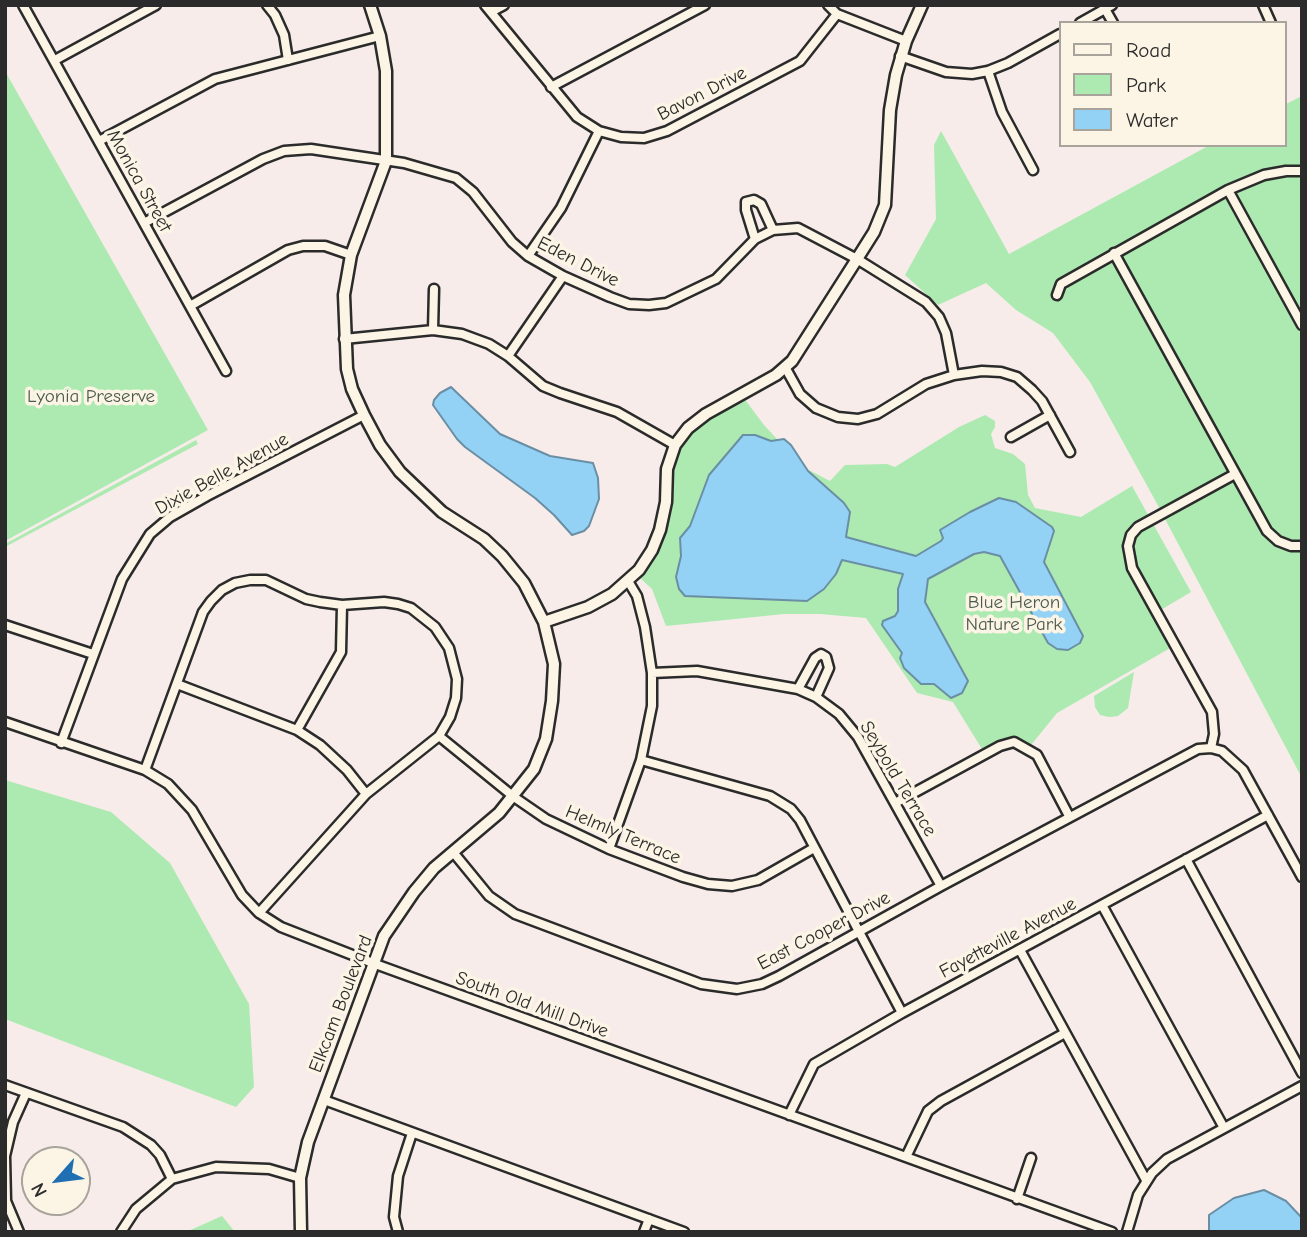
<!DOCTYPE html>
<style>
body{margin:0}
#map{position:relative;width:1307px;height:1237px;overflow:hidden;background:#f7ece9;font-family:"Comic Neue",sans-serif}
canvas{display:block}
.frame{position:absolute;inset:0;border:7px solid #2b2b2b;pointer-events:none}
.legend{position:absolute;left:1059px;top:21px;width:228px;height:126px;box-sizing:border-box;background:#fcf5e5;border:2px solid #a8a49b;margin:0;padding:9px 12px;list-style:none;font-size:21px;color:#2b2b2b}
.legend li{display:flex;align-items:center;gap:14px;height:35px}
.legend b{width:35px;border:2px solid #a8a49b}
.north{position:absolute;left:21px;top:1146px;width:70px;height:70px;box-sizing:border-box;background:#fcf5e5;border:2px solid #a8a49b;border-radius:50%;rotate:242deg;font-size:19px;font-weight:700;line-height:28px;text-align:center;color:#2b2b2b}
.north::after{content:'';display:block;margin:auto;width:24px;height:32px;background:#1f6fb2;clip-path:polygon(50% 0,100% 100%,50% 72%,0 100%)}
</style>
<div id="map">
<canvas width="1307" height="1237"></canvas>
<div class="frame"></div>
<ul class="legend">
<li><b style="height:9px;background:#fcf5e5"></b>Road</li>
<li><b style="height:19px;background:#aceab1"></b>Park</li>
<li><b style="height:19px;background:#94d2f5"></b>Water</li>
</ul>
<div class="north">N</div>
</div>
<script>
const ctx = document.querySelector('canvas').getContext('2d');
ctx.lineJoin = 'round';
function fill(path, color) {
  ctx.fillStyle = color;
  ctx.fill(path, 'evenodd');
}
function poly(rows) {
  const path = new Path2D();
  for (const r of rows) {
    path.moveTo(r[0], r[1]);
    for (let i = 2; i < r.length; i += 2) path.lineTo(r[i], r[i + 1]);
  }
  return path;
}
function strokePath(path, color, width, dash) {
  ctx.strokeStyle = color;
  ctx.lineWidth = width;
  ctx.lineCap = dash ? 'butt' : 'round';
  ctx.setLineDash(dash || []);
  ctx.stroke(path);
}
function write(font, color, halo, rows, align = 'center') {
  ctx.font = font + ' "Comic Neue",sans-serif';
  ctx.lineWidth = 7;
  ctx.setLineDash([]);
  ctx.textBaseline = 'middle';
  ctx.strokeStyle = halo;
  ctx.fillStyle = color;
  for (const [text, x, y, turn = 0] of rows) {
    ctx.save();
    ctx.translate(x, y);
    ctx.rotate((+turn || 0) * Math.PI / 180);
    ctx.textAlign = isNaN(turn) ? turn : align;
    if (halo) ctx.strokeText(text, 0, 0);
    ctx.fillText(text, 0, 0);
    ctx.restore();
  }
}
const green = poly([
 [5,71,208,430,5,541],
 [1302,96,1302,168,1264,172,1229,185,1059,281,1052,297,1059,299,1064,287,1112,258,1230,473,1161,511,1090,382,1053,333,1016,310,986,283,938,305,905,275,936,219,934,145,941,131,1009,254,1210,145,1284,145,1284,105],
 [1286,174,1302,175,1302,317,1233,191,1265,178],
 [1226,195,1302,333,1302,542,1292,542,1281,538,1271,529,1119,254],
 [743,397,764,425,803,467,830,481,845,465,887,464,895,467,959,427,985,415,995,421,995,427,991,434,995,448,1013,454,1025,464,1028,495,1035,508,1081,517,1132,486,1191,592,1154,614,1172,647,1057,713,1031,745,1013,740,985,754,953,702,917,693,866,618,820,614,784,614,666,626,652,589,639,577,651,560,667,526,670,474,677,451,685,436],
 [196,440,198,444,5,547,5,544],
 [1234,479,1265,534,1302,549,1302,778,1164,517],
 [1134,672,1128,708,1118,716,1109,717,1100,715,1095,707,1094,696],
 [5,780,111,812,170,863,249,1004,254,1087,236,1107,5,1019],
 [222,1216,235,1232,186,1232]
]);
const water = poly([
 [451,387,500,434,550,456,593,463,598,478,599,499,589,526,584,531,572,535,554,515,535,498,465,447,457,439,433,405,434,400,440,393,451,387],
 [743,435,755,435,771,441,784,439,791,445,808,471,844,503,850,512,846,537,916,556,941,541,943,538,940,530,970,512,999,498,1016,502,1052,527,1054,531,1044,562,1083,636,1080,643,1068,650,1057,649,1048,643,1000,556,984,552,974,554,928,579,925,602,968,681,962,693,951,698,934,684,921,684,904,668,900,658,902,653,882,625,883,621,895,616,898,611,898,589,903,574,842,560,836,574,824,589,807,601,685,596,679,589,676,577,681,556,680,538,690,526,709,475,743,435],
 [1264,1190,1286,1201,1302,1218,1302,1232,1209,1232,1209,1215,1234,1198,1264,1190]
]);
const minor = poly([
 [23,5,226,371],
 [267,5,275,15,284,35,288,60],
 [485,5,577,117,599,131,621,137,644,138,667,131,800,61,837,14],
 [828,5,837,14,906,41],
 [1263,5,1271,23],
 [1105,9,1113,23],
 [491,12,504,5],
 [1080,23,1112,5],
 [900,56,946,72,972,74,988,71,1008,63,1060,34],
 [55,60,156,5],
 [988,71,1002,112,1033,170],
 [551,87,705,5],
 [99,141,215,79,380,36],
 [1228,190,1302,325],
 [144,223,263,159,284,151,311,149,404,163,456,178,473,192,512,242,528,256,563,276,610,297,629,304,649,305,666,303,716,279,755,239,773,230,798,228,857,259,926,302,939,317,946,333,954,375],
 [755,239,746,210,746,202,754,200,761,204,773,230],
 [1114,253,1267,531,1278,541,1291,546,1302,546],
 [528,256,561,208,599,131],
 [1057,295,1061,284,1228,190,1264,175,1286,171,1302,171],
 [190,306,288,250,303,246,325,246,351,255],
 [433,330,434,289],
 [344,339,433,330,462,334,489,344,508,356,543,386,560,393,617,412,675,445],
 [508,356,563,276],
 [785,367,800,394,816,408,838,417,858,419,877,414,926,384,954,375,982,371,1001,372,1017,377,1032,390,1042,401,1070,452],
 [1011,437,1050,415],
 [5,625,93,654],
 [652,673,697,671,798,689,816,697,839,714,858,737,941,886],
 [177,684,297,730,320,745,347,770,366,794],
 [798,689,815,658,821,654,826,657,829,668,816,697],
 [5,722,145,770,168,784,192,810,242,895,259,913,281,927,378,965,1112,1232],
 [297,730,341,652,342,605],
 [439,736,514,797,546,819,609,849,683,877,708,884,732,886,758,880,814,848],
 [61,743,122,579,150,534,170,517,207,496,364,415],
 [1211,748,1214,734,1212,712,1132,568,1128,546,1131,535,1138,527,1235,474],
 [641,760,770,796,791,809,800,820,902,1013],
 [145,770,203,612,211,601,222,590,235,583,250,580,266,580,306,599,320,602,342,605,384,602,398,604,411,608,435,627,449,648,457,679,456,698,450,717,439,736,366,794,259,913],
 [897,802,1000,746,1014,742,1037,755,1069,816],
 [609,849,641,760,652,706,652,673,645,627,637,596,628,581],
 [453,852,489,896,515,914,701,984,737,989,762,984,779,976,941,886,1198,749,1211,748,1222,751,1243,770,1302,877],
 [1186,859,1302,1073],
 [1102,905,1224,1128],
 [1020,950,1146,1180],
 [5,1085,123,1127,151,1145,160,1155,172,1179],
 [324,1100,684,1232],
 [789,1115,814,1064,902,1013,1268,815],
 [906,1157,928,1111,941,1101,1065,1033],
 [1017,1199,1031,1158],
 [19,1232,6,1201,5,1156,13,1122,26,1093],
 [121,1232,136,1209,172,1179,216,1167,269,1169,300,1178],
 [398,1232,394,1217,398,1176,412,1133],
 [644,1232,649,1219],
 [1127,1232,1138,1195,1152,1173,1167,1159,1302,1086]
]);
const tertiary = poly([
 [544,622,588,607,612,594,639,570,652,550,660,530,666,502,667,469,675,445,688,428,706,414,776,375,792,361,857,259,874,232,885,205,890,110,896,75,906,41,922,5],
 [301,1232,300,1178,308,1142,384,936,414,892,434,868,499,813,534,769,546,739,552,701,554,664,544,622,524,583,502,556,484,539,442,512,400,472,380,445,364,415,352,389,347,369,344,295,351,255,386,161,386,71,380,36,370,5]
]);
const streetNames = [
 ["Bavon Drive",702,94,-27],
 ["Monica Street",139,181,61],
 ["Eden Drive",578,262,27],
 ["Dixie Belle Avenue",222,474,-29],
 ["Seybold Terrace",898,779,59],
 ["Helmly Terrace",623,835,23],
 ["East Cooper Drive",824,931,-28],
 ["Fayetteville Avenue",1008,938,-28],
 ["Elkcam Boulevard",341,1004,-69],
 ["South Old Mill Drive",532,1005,20]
];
const parkNames = [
 ["Lyonia Preserve",91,397],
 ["Blue Heron",1014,603],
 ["Nature Park",1014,625]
];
fill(green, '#aceab1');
fill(water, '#94d2f5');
strokePath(water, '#6a8fa4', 2);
strokePath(minor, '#2b2b2b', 13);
strokePath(tertiary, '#2b2b2b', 15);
strokePath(minor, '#fcf5e5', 8);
strokePath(tertiary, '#fcf5e5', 10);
write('19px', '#2b2b2b', '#fcf5e5', streetNames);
write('19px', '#4b5b4c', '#fcf5e5', parkNames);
</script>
